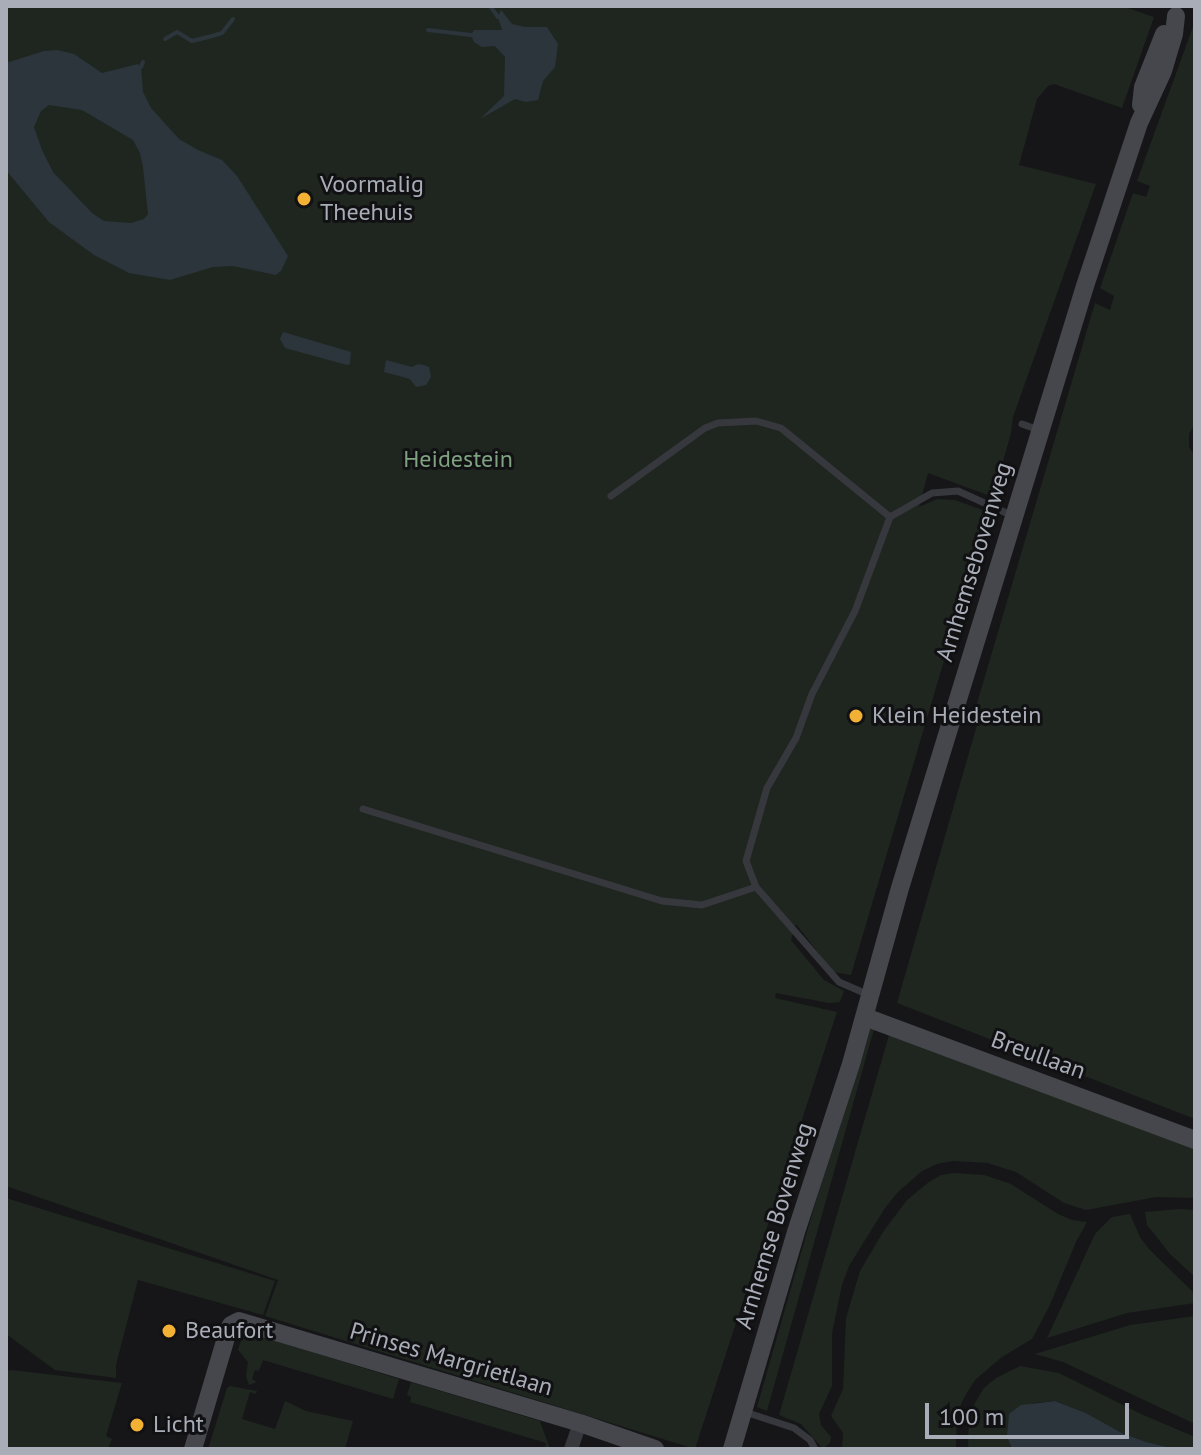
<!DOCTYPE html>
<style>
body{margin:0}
#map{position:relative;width:1201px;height:1455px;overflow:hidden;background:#161618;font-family:"PT Sans",sans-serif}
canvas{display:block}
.frame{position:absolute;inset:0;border:8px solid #a8adb8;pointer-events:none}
.scale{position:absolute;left:925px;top:1403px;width:204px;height:36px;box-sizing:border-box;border:4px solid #a8adb8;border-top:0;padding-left:10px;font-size:24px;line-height:28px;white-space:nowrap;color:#a8adb8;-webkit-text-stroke:6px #111113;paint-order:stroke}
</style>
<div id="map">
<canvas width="1201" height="1455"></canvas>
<div class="frame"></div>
<div class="scale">100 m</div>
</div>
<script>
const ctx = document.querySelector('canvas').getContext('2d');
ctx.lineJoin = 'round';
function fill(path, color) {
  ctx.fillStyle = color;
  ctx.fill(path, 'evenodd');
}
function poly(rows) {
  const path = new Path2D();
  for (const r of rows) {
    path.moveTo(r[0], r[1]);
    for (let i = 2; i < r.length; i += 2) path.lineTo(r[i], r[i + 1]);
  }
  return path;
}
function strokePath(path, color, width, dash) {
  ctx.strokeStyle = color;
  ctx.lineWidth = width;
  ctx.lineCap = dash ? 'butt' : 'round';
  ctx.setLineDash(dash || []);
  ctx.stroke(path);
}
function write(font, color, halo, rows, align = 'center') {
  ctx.font = font + ' "PT Sans",sans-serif';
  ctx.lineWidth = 6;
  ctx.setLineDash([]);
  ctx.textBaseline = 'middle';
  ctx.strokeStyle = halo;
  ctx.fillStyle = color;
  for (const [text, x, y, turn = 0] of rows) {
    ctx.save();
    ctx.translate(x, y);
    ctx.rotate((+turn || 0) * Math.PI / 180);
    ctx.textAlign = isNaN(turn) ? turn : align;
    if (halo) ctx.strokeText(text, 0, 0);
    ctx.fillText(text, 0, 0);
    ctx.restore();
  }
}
const green = poly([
 [6,6,1122,6,1154,17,1122,108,1054,84,1048,86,1037,99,1019,165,1096,184,1013,417,1011,433,993,497,928,473,919,507,937,499,955,500,988,512,851,975,833,972,796,924,791,940,824,980,844,991,840,1002,829,1003,776,993,775,998,837,1012,695,1449,265,1316,278,1280,6,1186],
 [1195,21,1195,424,1189,434,1189,447,1195,456,1195,1119,897,1003,979,718,975,710,1095,303,1110,310,1114,296,1100,288,1133,193,1146,197,1150,186,1137,181],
 [867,1022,876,1022,767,1411,757,1407],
 [891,1028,1195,1141,1195,1198,1156,1197,1086,1210,1064,1203,1016,1172,987,1163,953,1161,937,1164,922,1171,898,1192,885,1208,849,1266,842,1285,832,1333,832,1386,819,1414,821,1425,831,1437,830,1443,823,1449,801,1424,779,1415],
 [954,1173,984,1175,1011,1184,1058,1214,1072,1220,1087,1222,1076,1242,1049,1307,1032,1339,1002,1357,975,1380,965,1396,957,1413,956,1449,842,1449,843,1433,831,1416,843,1389,846,1318,860,1271,883,1232,907,1200,929,1182,941,1175],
 [6,1198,275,1281,263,1315,138,1280,116,1365,116,1378,55,1370,6,1334],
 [1180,1209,1195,1210,1195,1277,1170,1254,1147,1225,1145,1212],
 [1130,1214,1140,1237,1149,1249,1195,1294,1195,1303,1127,1313,1047,1338,1095,1234,1112,1217],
 [1195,1316,1195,1424,1063,1362,1035,1354,1130,1325],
 [244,1331,399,1379,393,1399,263,1360,259,1371,255,1370,252,1379,257,1382,249,1385,246,1376,248,1362,238,1350],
 [1020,1366,1059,1373,1141,1414,1195,1437,1195,1449,1177,1449,1146,1442,1122,1433,1086,1413,1055,1401,1033,1403,1007,1437,1012,1449,968,1449,969,1416,976,1401,984,1388,996,1378],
 [12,1370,122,1383,106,1436,112,1439,108,1449,6,1449,6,1371],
 [411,1382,540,1421,550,1449,545,1449,546,1443,410,1402,411,1397,407,1395],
 [230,1386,257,1391,256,1394,250,1392,242,1419,275,1429,285,1401,306,1411,353,1421,345,1449,208,1449,227,1388]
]);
const water = poly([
 [501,10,512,24,525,27,547,27,558,44,555,67,543,81,538,100,526,102,515,99,480,119,504,96,505,57,495,46,482,47,474,42,471,35,474,30,502,30,498,17],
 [57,50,74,54,102,73,138,64,141,67,143,92,151,108,179,139,198,150,222,160,237,176,288,256,281,271,276,275,233,266,213,267,170,280,129,273,94,255,49,222,6,170,6,63,44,51],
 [49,105,82,110,133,140,140,153,143,167,148,214,144,219,131,223,104,221,92,213,53,172,42,150,34,127,41,111],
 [283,332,351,352,350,364,347,365,285,348,280,339],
 [386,360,412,367,418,364,424,365,429,367,431,377,426,385,416,387,410,379,384,372],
 [1055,1401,1086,1413,1122,1433,1146,1442,1177,1449,1012,1449,1007,1437,1009,1414,1021,1405]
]);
const stream = poly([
 [490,6,498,17],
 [428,30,471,35],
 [165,39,177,32,192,41,212,36,222,33,233,19],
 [141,67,143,62]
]);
const lane = poly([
 [1022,424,1039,430],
 [611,496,705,428,718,423,756,421,781,428,890,517],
 [363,809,662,901,702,905,756,887],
 [869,995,839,982,756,887,746,861,767,788,796,738,812,694,855,611,890,517,932,493,958,491,1013,516],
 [745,1412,794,1428,810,1440,815,1449]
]);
const street = poly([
 [571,1449,580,1423]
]);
const secondary = poly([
 [1141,105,1143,87,1164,34],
 [865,1017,1195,1140],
 [193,1449,228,1331,231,1325,239,1321,580,1423,655,1449],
 [732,1449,796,1232,851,1064,900,888,1085,286,1139,123,1163,71,1174,34,1176,16]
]);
const markers = [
 [304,199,8,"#f2b134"],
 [856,716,8,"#f2b134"],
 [169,1331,8,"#f2b134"],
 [137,1425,8,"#f2b134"]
];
const poiNames = [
 ["Voormalig",320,185],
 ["Theehuis",320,213],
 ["Klein Heidestein",872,716],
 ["Beaufort",185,1331],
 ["Licht",153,1425]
];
const parkNames = [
 ["Heidestein",458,460]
];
const streetNames = [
 ["Arnhemsebovenweg",975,562,-73],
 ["Breullaan",1038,1056,20],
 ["Arnhemse Bovenweg",775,1226,-73],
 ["Prinses Margrietlaan",451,1360,16]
];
fill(green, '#1e261f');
fill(water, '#2c353c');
strokePath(stream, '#2c353c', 4);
strokePath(lane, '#37383d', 7);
strokePath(street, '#37383d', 14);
strokePath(secondary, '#45474d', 18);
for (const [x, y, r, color] of markers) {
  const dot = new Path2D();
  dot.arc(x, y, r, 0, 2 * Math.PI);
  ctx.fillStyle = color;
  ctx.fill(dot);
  strokePath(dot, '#111113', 3);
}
write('24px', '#a8adb8', '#111113', poiNames, 'left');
write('24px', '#7fa381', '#111113', parkNames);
write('24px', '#a8adb8', '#111113', streetNames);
</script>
